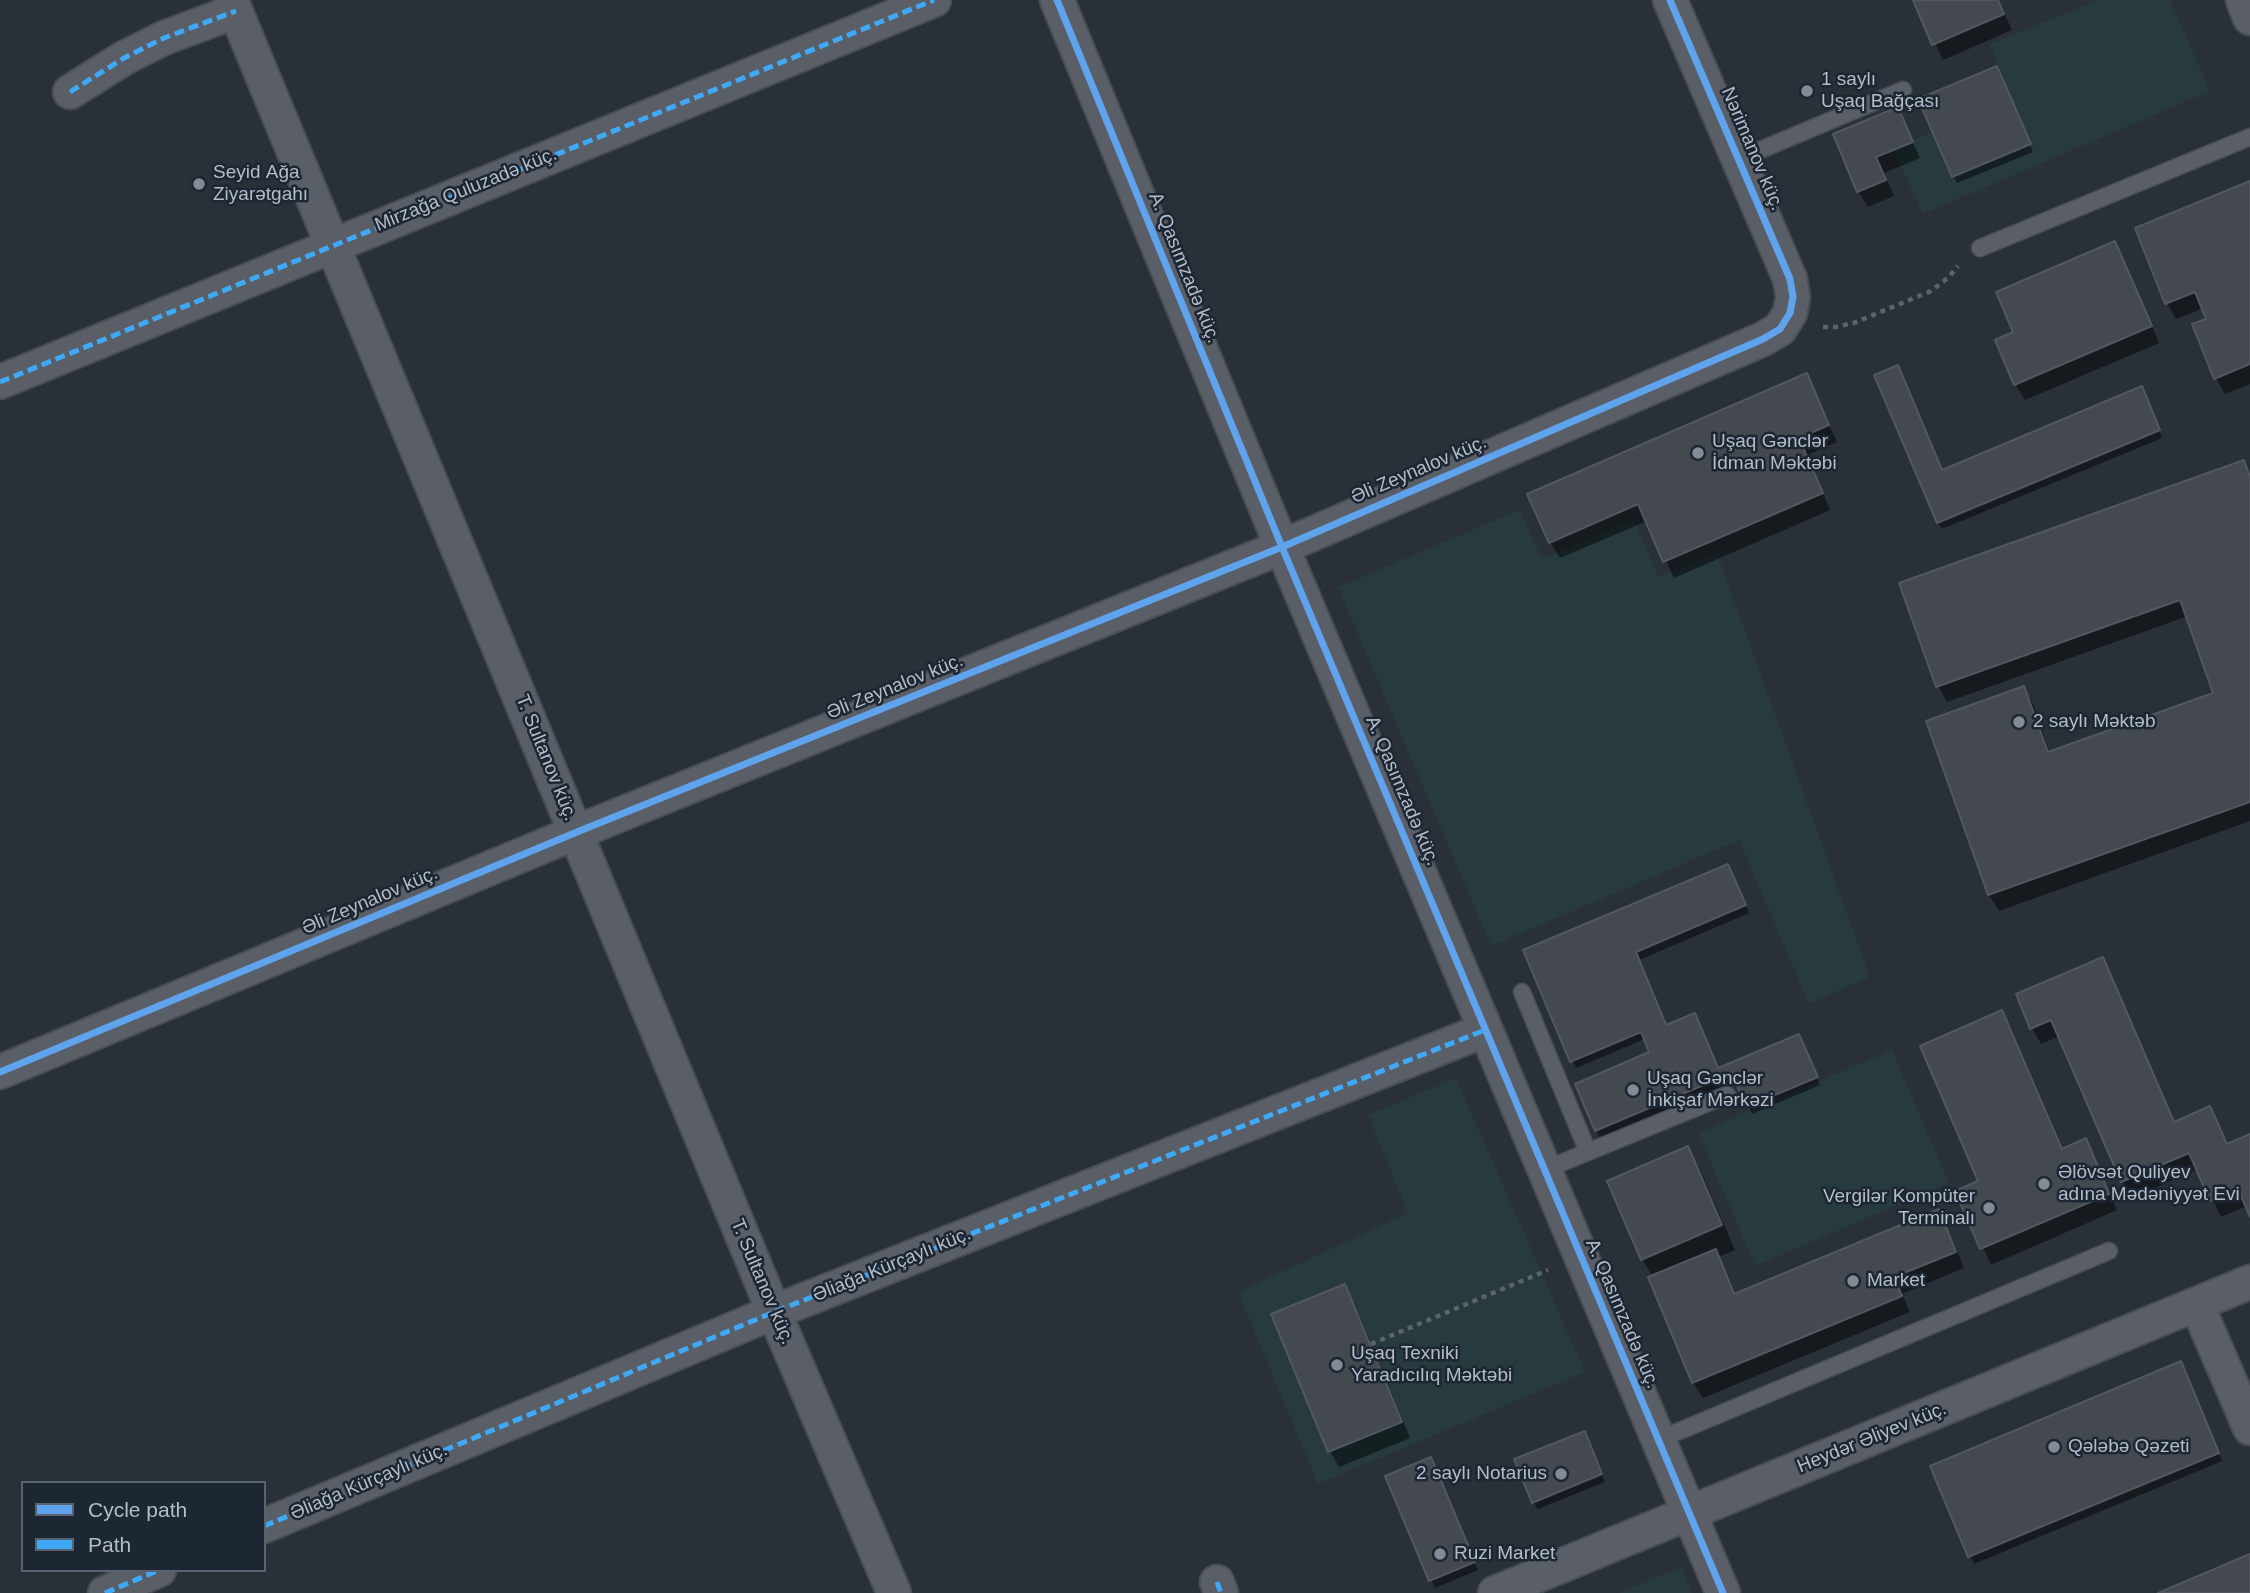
<!DOCTYPE html>
<meta charset="utf-8">
<style>
body{margin:0}
#map{position:relative;width:2250px;height:1593px;overflow:hidden;background:#2a3038;font-family:Arial,sans-serif}
canvas{display:block}
.legend{position:absolute;left:21px;top:1481px;width:245px;height:91px;box-sizing:border-box;background:#1d2633;border:2px solid #59626f;margin:0;padding:9px 12px;list-style:none;font-size:21px;color:#b4bcc9}
.legend li{display:flex;align-items:center;gap:14px;height:35px}
.legend b{width:35px;border:2px solid #59626f}
</style>
<div id="map">
<canvas width="2250" height="1593"></canvas>
<ul class="legend">
<li><b style="height:9px;background:#60a3ed"></b>Cycle path</li>
<li><b style="height:9px;background:#3fa9f5"></b>Path</li>
</ul>
</div>
<script>
const ctx = document.querySelector('canvas').getContext('2d');
ctx.lineJoin = 'round';
function fill(path, color) {
  ctx.fillStyle = color;
  ctx.fill(path, 'evenodd');
}
function poly(rows) {
  const path = new Path2D();
  for (const r of rows) {
    path.moveTo(r[0], r[1]);
    for (let i = 2; i < r.length; i += 2) path.lineTo(r[i], r[i + 1]);
  }
  return path;
}
function strokePath(path, color, width, dash) {
  ctx.strokeStyle = color;
  ctx.lineWidth = width;
  ctx.lineCap = dash ? 'butt' : 'round';
  ctx.setLineDash(dash || []);
  ctx.stroke(path);
}
function write(font, color, halo, rows, align = 'center') {
  ctx.font = font + ' Arial,sans-serif';
  ctx.lineWidth = 5;
  ctx.setLineDash([]);
  ctx.textBaseline = 'middle';
  ctx.strokeStyle = halo;
  ctx.fillStyle = color;
  for (const [text, x, y, turn = 0] of rows) {
    ctx.save();
    ctx.translate(x, y);
    ctx.rotate((+turn || 0) * Math.PI / 180);
    ctx.textAlign = isNaN(turn) ? turn : align;
    if (halo) ctx.strokeText(text, 0, 0);
    ctx.fillText(text, 0, 0);
    ctx.restore();
  }
}
const green = poly([
 [2098,0,2170,0,2210,91,1923,214,1893,149,1932,132,1952,177,2030,143,1990,44],
 [1519,510,1542,559,1633,519,1659,577,1717,553,1870,977,1809,1004,1739,840,1491,946,1338,587],
 [1892,1050,1949,1183,1755,1266,1698,1133],
 [1456,1078,1585,1372,1318,1484,1238,1292,1408,1213,1368,1115],
 [1681,1567,1692,1593,1619,1593]
]);
const shadow = poly([
 [1915,0,1998,0,2012,30,1943,60],
 [2001,75,2033,152,1957,183,1953,176],
 [1897,109,1920,158,1884,173,1894,196,1868,207,1858,191],
 [2250,183,2250,384,2225,394,2216,378,2208,320,2204,308,2176,319,2167,303,2137,229],
 [2115,243,2124,259,2159,343,2025,400,2015,384,2015,333],
 [1898,367,1943,471,2145,396,2162,438,1942,529,1938,522],
 [1806,375,1837,442,1807,455,1830,510,1674,578,1647,521,1560,558,1550,542],
 [2243,462,2250,474,2250,821,1999,911,1989,895,1928,722,2024,688,2033,704,2050,753,2216,694,2188,616,1947,702,1938,686],
 [1732,873,1749,913,1639,960,1666,1027,1718,1070,1803,1044,1820,1085,1752,1114,1737,1080,1600,1138,1596,1130,1652,1053,1645,1039,1576,1068,1525,951],
 [2102,960,2112,976,2175,1124,2210,1109,2228,1145,2250,1135,2250,1213,2247,1206,2221,1217,2198,1169,2132,1198,2122,1181,2060,1036,2041,1044,2032,1028],
 [2001,1012,2011,1028,2064,1150,2085,1141,2117,1210,1991,1265,1958,1191,1981,1182],
 [1687,1148,1701,1172,1735,1250,1718,1257,1735,1295,1938,1212,1947,1228,1964,1268,1902,1294,1910,1312,1703,1398,1693,1382,1653,1277,1643,1260,1609,1182],
 [1344,1286,1354,1302,1410,1438,1339,1467,1330,1451],
 [2184,1371,2222,1461,1974,1564,1932,1467],
 [1588,1440,1605,1482,1538,1509,1533,1502],
 [1434,1467,1478,1570,1435,1588,1387,1477]
]);
const building = poly([
 [1913,0,1998,0,2004,14,1932,45,1913,0],
 [1997,66,2031,144,1952,177,1918,99,1997,66],
 [1898,107,1913,142,1876,157,1886,180,1857,192,1833,134,1898,107],
 [2250,181,2250,364,2214,379,2192,324,2206,319,2195,292,2165,304,2135,228,2250,181],
 [2115,241,2152,326,2014,385,1995,340,2013,332,1996,292,2115,241],
 [1898,365,1942,470,2142,386,2160,430,1937,523,1874,375,1898,365],
 [1807,373,1829,425,1799,438,1823,493,1663,562,1638,504,1549,543,1527,494,1807,373],
 [2244,460,2250,477,2250,802,1988,895,1926,721,2024,686,2048,752,2213,693,2180,600,1936,687,1899,583,2244,460],
 [1728,864,1746,905,1636,952,1666,1025,1695,1013,1718,1068,1799,1034,1818,1077,1746,1107,1732,1073,1595,1131,1575,1084,1649,1052,1641,1032,1570,1062,1523,950,1728,864],
 [2103,957,2174,1122,2210,1106,2227,1144,2250,1134,2250,1217,2238,1189,2210,1201,2189,1153,2121,1182,2051,1020,2030,1029,2016,994,2103,957],
 [2002,1010,2062,1149,2086,1138,2109,1194,1980,1249,1955,1191,1978,1181,1920,1046,2002,1010],
 [1688,1146,1722,1225,1641,1260,1607,1181,1688,1146],
 [1939,1209,1956,1252,1894,1277,1902,1296,1692,1383,1648,1277,1716,1249,1734,1294,1939,1209],
 [1345,1284,1402,1422,1328,1452,1271,1314,1345,1284],
 [2181,1361,2219,1453,1968,1557,1930,1466,2181,1361],
 [1585,1431,1602,1474,1532,1503,1514,1459,1585,1431],
 [1431,1457,1475,1562,1429,1581,1385,1476,1431,1457],
 [2250,1554,2250,1593,2158,1593,2250,1554]
]);
const path = poly([
 [1823,327,1835,327,1854,323,1931,291,1949,277,1958,266],
 [1371,1344,1548,1270]
]);
const service = poly([
 [1739,159,1903,90],
 [1980,248,2250,137],
 [1522,992,1588,1152],
 [1544,1170,1727,1095],
 [1658,1440,2109,1251]
]);
const minor = poly([
 [231,0,774,1312,894,1593],
 [1057,0,1282,547,1723,1593],
 [2243,0,2250,18],
 [70,92,124,58,164,38,236,11],
 [0,382,934,0],
 [0,1072,577,832,1282,547,1763,339,1780,329,1790,313,1793,297,1790,279,1670,0],
 [2197,1305,2250,1428],
 [264,1526,774,1312,1485,1030],
 [1217,1582,1221,1593],
 [105,1593,159,1570],
 [1495,1593,2250,1282]
]);
const quiet = poly([
 [70,92,124,58,164,38,236,11],
 [0,382,934,0],
 [264,1526,774,1312,1485,1030],
 [1217,1582,1221,1593],
 [105,1593,159,1570]
]);
const cycleway = poly([
 [1057,0,1282,547,1723,1593],
 [0,1072,577,832,1282,547,1763,339,1780,329,1790,313,1793,297,1790,279,1670,0]
]);
const markers = [
 [1807,91,7,"#848b96"],
 [199,184,7,"#848b96"],
 [1698,453,7,"#848b96"],
 [2019,722,7,"#848b96"],
 [1633,1090,7,"#848b96"],
 [2044,1184,7,"#848b96"],
 [1989,1208,7,"#848b96"],
 [1853,1281,7,"#848b96"],
 [1337,1365,7,"#848b96"],
 [2054,1447,7,"#848b96"],
 [1561,1474,7,"#848b96"],
 [1440,1554,7,"#848b96"]
];
const poiNames = [
 ["1 saylı",1821,80],
 ["Uşaq Bağçası",1821,102],
 ["Seyid Ağa",213,173],
 ["Ziyarətgahı",213,195],
 ["Uşaq Gənclər",1712,442],
 ["İdman Məktəbi",1712,464],
 ["2 saylı Məktəb",2033,722],
 ["Uşaq Gənclər",1647,1079],
 ["İnkişaf Mərkəzi",1647,1101],
 ["Əlövsət Quliyev",2058,1173],
 ["adına Mədəniyyət Evi",2058,1195],
 ["Vergilər Kompüter",1975,1197,"right"],
 ["Terminalı",1975,1219,"right"],
 ["Market",1867,1281],
 ["Uşaq Texniki",1351,1354],
 ["Yaradıcılıq Məktəbi",1351,1376],
 ["Qələbə Qəzeti",2068,1447],
 ["2 saylı Notarius",1547,1474,"right"],
 ["Ruzi Market",1454,1554]
];
const streetNames = [
 ["Nərimanov küç.",1752,149,67],
 ["Mirzağa Quluzadə küç.",466,190,-22],
 ["A. Qasımzadə küç.",1184,268,68],
 ["Əli Zeynalov küç.",1419,470,-23],
 ["Əli Zeynalov küç.",895,687,-22],
 ["T. Sultanov küç.",546,758,68],
 ["A. Qasımzadə küç.",1402,791,67],
 ["Əli Zeynalov küç.",370,901,-23],
 ["Əliağa Kürçaylı küç.",892,1265,-22],
 ["T. Sultanov küç.",762,1282,67],
 ["A. Qasımzadə küç.",1622,1314,67],
 ["Heydər Əliyev küç.",1872,1438,-22],
 ["Əliağa Kürçaylı küç.",369,1482,-23]
];
fill(green, '#273a3e');
fill(shadow, '#0007');
fill(building, '#444950');
strokePath(building, '#52575f', 2);
strokePath(service, '#484c53', 19);
strokePath(minor, '#484c53', 37);
strokePath(path, '#5d636a', 4.5, [5, 5]);
strokePath(service, '#5a5e66', 16);
strokePath(minor, '#5a5e66', 33);
strokePath(quiet, '#3fa9f5', 5, [10, 5]);
strokePath(cycleway, '#60a3ed', 7);
for (const [x, y, r, color] of markers) {
  const dot = new Path2D();
  dot.arc(x, y, r, 0, 2 * Math.PI);
  ctx.fillStyle = color;
  ctx.fill(dot);
  strokePath(dot, '#1d2633', 2.5);
}
write('19px', '#b4bcc9', '#1d2633', poiNames, 'left');
write('19px', '#b4bcc9', '#1d2633', streetNames);
</script>
